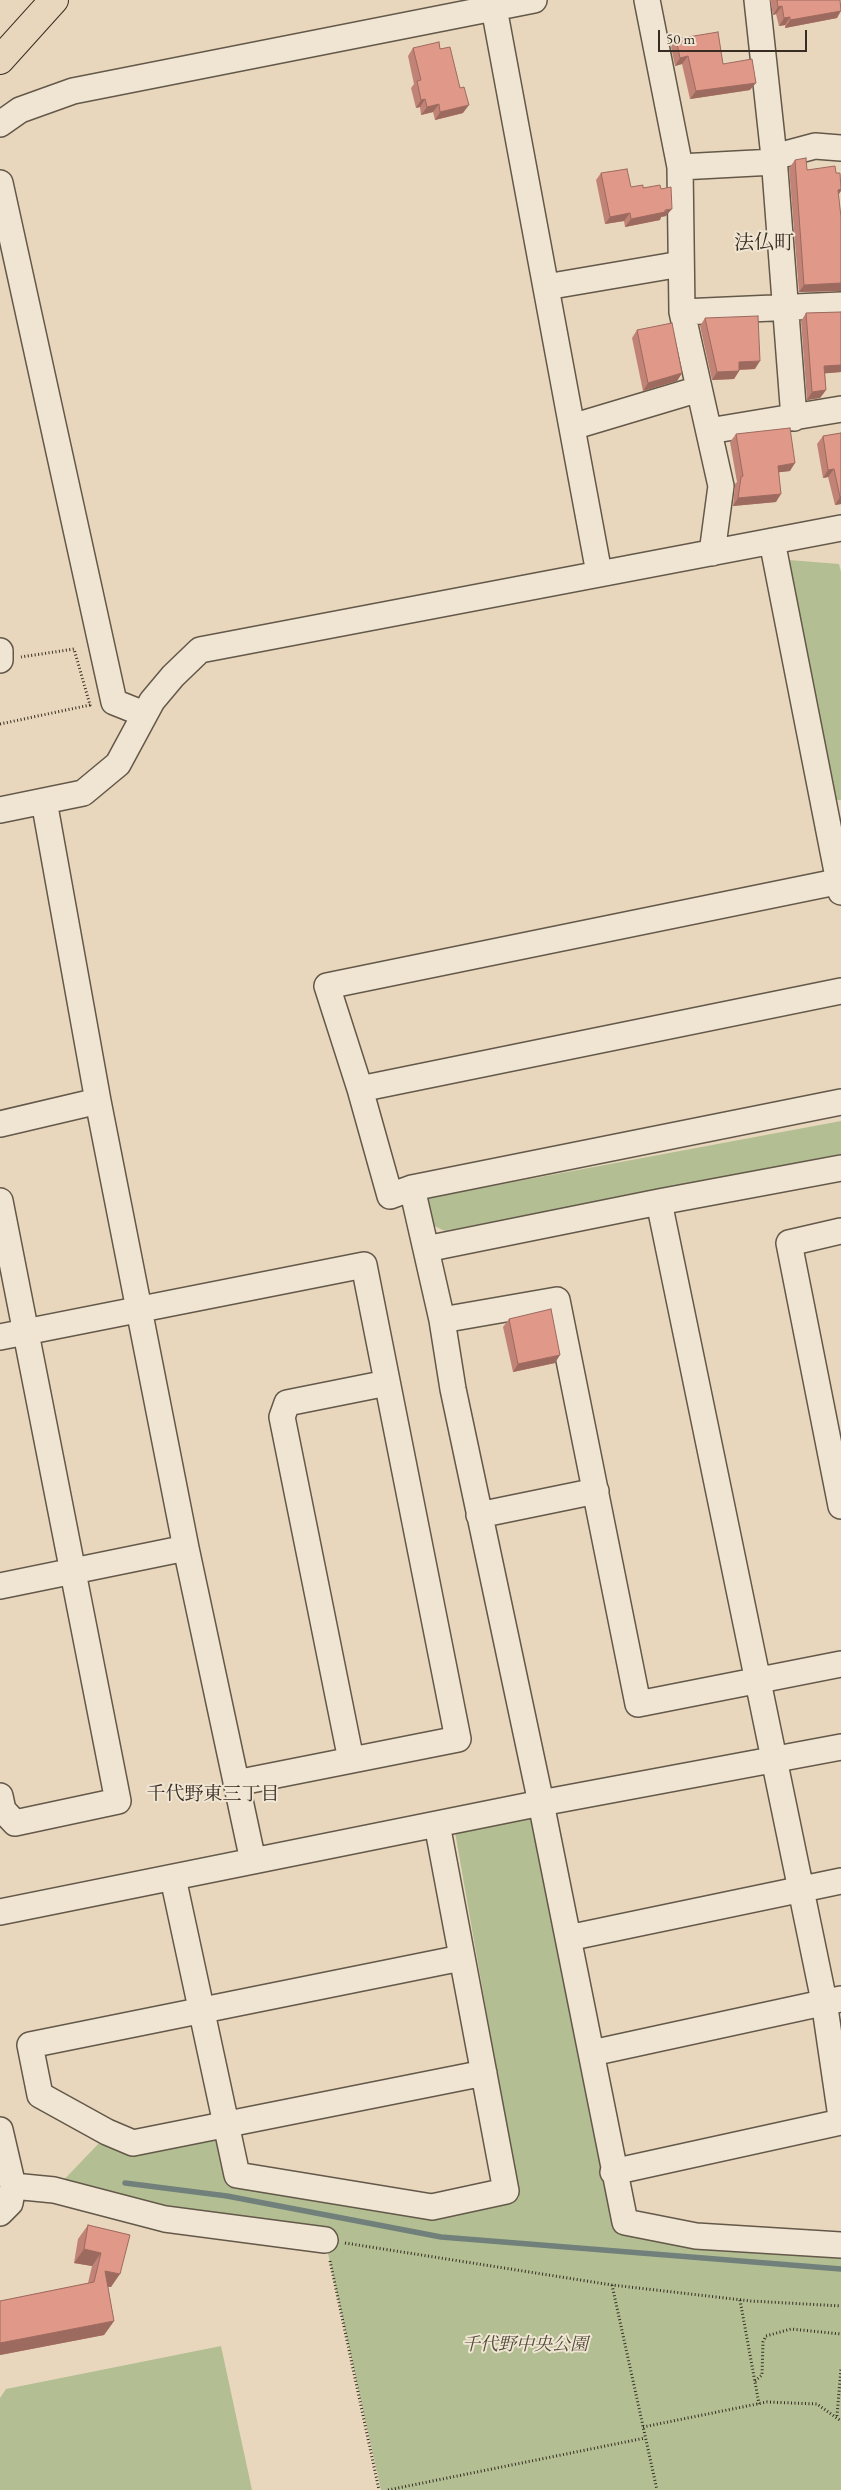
<!DOCTYPE html>
<meta charset="utf-8">
<style>
body{margin:0}
#map{position:relative;width:841px;height:2490px;overflow:hidden;background:#e8d7bc;font-family:"EB Garamond",serif}
canvas{display:block}
.scale{position:absolute;left:658px;top:30px;width:149px;height:22px;box-sizing:border-box;border:2px solid #372d23;border-top:0;padding-left:6px;font-size:15px;line-height:18px;white-space:nowrap;color:#372d23;-webkit-text-stroke:4px #f0e5d3;paint-order:stroke}
</style>
<div id="map">
<canvas width="841" height="2490"></canvas>
<div class="scale">50 m</div>
</div>
<script>
const ctx = document.querySelector('canvas').getContext('2d');
ctx.lineJoin = 'round';
function fill(path, color) {
  ctx.fillStyle = color;
  ctx.fill(path, 'evenodd');
}
function poly(rows) {
  const path = new Path2D();
  for (const r of rows) {
    path.moveTo(r[0], r[1]);
    for (let i = 2; i < r.length; i += 2) path.lineTo(r[i], r[i + 1]);
  }
  return path;
}
function strokePath(path, color, width, dash) {
  ctx.strokeStyle = color;
  ctx.lineWidth = width;
  ctx.lineCap = dash ? 'butt' : 'round';
  ctx.setLineDash(dash || []);
  ctx.stroke(path);
}
function write(font, color, halo, rows, align = 'center') {
  ctx.font = font + ' "EB Garamond","Noto Serif JP",serif';
  ctx.lineWidth = 4;
  ctx.setLineDash([]);
  ctx.textBaseline = 'middle';
  ctx.strokeStyle = halo;
  ctx.fillStyle = color;
  for (const [text, x, y, turn = 0] of rows) {
    ctx.save();
    ctx.translate(x, y);
    ctx.rotate((+turn || 0) * Math.PI / 180);
    ctx.textAlign = isNaN(turn) ? turn : align;
    if (halo) ctx.strokeText(text, 0, 0);
    ctx.fillText(text, 0, 0);
    ctx.restore();
  }
}
const green = poly([
 [789,560,839,564,841,572,841,800,836,800],
 [841,1121,841,1154,445,1231,430,1224,422,1199],
 [533,1818,613,2230,695,2242,841,2254,841,2490,381,2490,325,2240,54,2190,104,2138,220,2132,228,2179,436,2215,519,2198,455,1832],
 [221,2346,252,2490,0,2490,0,2398,6,2389]
]);
const stream = poly([
 [125,2183,227,2196,441,2237,841,2269]
]);
const path = poly([
 [0,724,90,705,74,649,21,657],
 [345,2243,612,2285,751,2301,841,2306],
 [330,2261,379,2490],
 [612,2285,657,2490],
 [740,2300,759,2404],
 [755,2381,762,2375,763,2342,766,2336,791,2329,841,2334],
 [837,2416,841,2368],
 [643,2427,767,2402,817,2404,841,2421],
 [388,2490,645,2438]
]);
const minor = poly([
 [647,0,680,167,682,312,721,486,712,553],
 [757,0,774,157,794,418],
 [494,8,599,573],
 [0,124,20,110,73,91,534,0],
 [774,157,815,146,841,148],
 [680,167,774,162],
 [0,183,114,702,144,714],
 [546,287,681,264],
 [682,312,841,305],
 [572,427,699,389],
 [709,431,841,409],
 [772,541,841,892],
 [0,651,0,660],
 [44,801,98,1101,186,1548,253,1861],
 [0,810,83,793,118,764,152,701,173,676,200,650,841,528],
 [841,881,327,986,360,1089,390,1196,412,1188,841,1102],
 [360,1089,841,991],
 [0,1124,98,1101],
 [412,1188,442,1320,453,1389,541,1803,625,2222,696,2236,841,2245],
 [0,1201,118,1801,15,1823,3,1810,0,1796],
 [659,1202,824,2001,841,2117],
 [841,1231,789,1243,841,1506],
 [426,1249,659,1202,841,1168],
 [442,1320,557,1300,638,1704,841,1664],
 [0,1337,364,1265,458,1739,236,1783],
 [479,1515,596,1491],
 [0,1586,186,1548],
 [351,1760,282,1417,287,1403,387,1383],
 [173,1878,237,2175,432,2207,506,2191,437,1824],
 [0,1912,541,1803,841,1747],
 [568,1938,841,1881],
 [461,1958,30,2045,40,2095,107,2132,133,2143,484,2073],
 [592,2053,841,1999],
 [0,2130,13,2186,10,2203,0,2213],
 [613,2172,841,2122],
 [13,2186,54,2190,165,2219,325,2240]
]);
const major = poly([
 [0,60,54,0]
]);
const wall = poly([
 [770,0,840,0,837,18,785,28,785,25,779,26,776,14,773,15],
 [676,39,723,64,750,90,690,99,682,64,675,66,671,47],
 [413,48,440,49,463,113,435,120,433,112,421,115,420,107,416,108,411,88,414,84,408,56],
 [795,160,838,195,841,217,841,291,799,292,789,168],
 [601,173,631,187,643,188,666,216,661,217,660,220,625,227,624,221,605,224,596,180],
 [841,312,841,372,825,373,826,390,820,398,807,400,801,321,806,313],
 [705,318,755,369,739,370,739,371,734,379,712,380,700,326],
 [637,330,682,373,677,381,643,391,632,338],
 [841,433,841,504,835,505,828,477,823,478,817,444,823,436],
 [736,434,790,471,779,472,776,502,733,506,735,484,737,482,730,442],
 [509,1319,555,1363,513,1372,503,1327],
 [88,2225,130,2235,111,2287,108,2287,114,2321,104,2335,0,2355,0,2301,88,2283,92,2266,74,2263,78,2239]
]);
const shadedWall = poly([
 [782,6,776,14,773,15,778,7],
 [841,11,837,18,785,28,790,20],
 [790,17,785,25,779,26,784,18],
 [688,56,682,64,675,66,680,58],
 [756,83,750,90,690,99,696,91],
 [425,99,420,107,416,108,421,100],
 [439,104,433,112,421,115,427,107],
 [469,105,463,113,435,120,440,112],
 [841,189,841,191,837,197,838,190],
 [672,209,666,216,661,217,660,220,625,227,631,219],
 [630,213,624,221,605,224,610,217],
 [841,283,841,291,799,292,804,285],
 [760,361,755,369,733,370,739,362],
 [841,365,841,372,819,374,824,366],
 [739,371,734,379,712,380,717,372],
 [682,373,677,381,643,391,648,383],
 [826,390,820,398,807,400,812,392],
 [795,463,790,471,773,473,778,466],
 [834,469,828,477,823,478,828,470],
 [781,494,776,502,733,506,738,498],
 [840,497,841,497,841,504,835,505],
 [560,1355,555,1363,513,1372,518,1364],
 [84,2249,101,2253,92,2266,74,2263],
 [105,2271,120,2274,111,2287,95,2285],
 [114,2321,104,2335,0,2355,0,2343]
]);
const building = poly([
 [777,0,840,0,841,11,790,20,790,17,784,18,782,6,778,7,777,0],
 [718,32,723,64,752,59,756,83,696,91,688,56,680,58,676,39,718,32],
 [439,42,440,49,450,47,460,88,464,87,469,105,440,112,439,104,427,107,425,99,421,100,417,81,421,80,413,48,439,42],
 [806,158,807,170,835,166,836,173,840,173,841,189,838,190,841,217,841,283,804,285,795,160,806,158],
 [627,169,631,187,643,185,643,188,660,185,661,189,671,187,672,209,665,210,665,212,631,219,630,213,610,217,601,173,627,169],
 [841,312,841,365,824,366,826,390,812,392,806,313,841,312],
 [758,316,760,361,739,362,739,371,717,372,705,318,758,316],
 [672,323,682,373,648,383,637,330,672,323],
 [790,428,795,463,778,466,781,494,738,498,741,477,743,476,736,434,790,428],
 [841,433,841,497,840,497,834,469,828,470,823,436,841,433],
 [551,1309,560,1355,518,1364,509,1319,551,1309],
 [88,2225,130,2235,120,2274,105,2271,114,2321,0,2343,0,2301,94,2282,101,2253,84,2249,88,2225]
]);
const parkNames = [
 ["千代野中央公園",525,2345]
];
const neighbourhoodNames = [
 ["千代野東三丁目",213,1795]
];
const quarterNames = [
 ["法仏町",764,244]
];
fill(green, '#b3bf93');
strokePath(stream, '#71807b', 5.5);
strokePath(minor, '#635849', 28);
strokePath(major, '#372d23', 30);
strokePath(path, '#372d23', 3, [1, 2.5]);
strokePath(minor, '#f0e5d3', 25);
strokePath(major, '#e8d7bc', 28);
fill(wall, '#c18375');
fill(shadedWall, '#9d6a5f');
fill(building, '#e09888');
strokePath(building, '#9d6a5f', 1);
write('italic 18px', '#504a39', '#f0e5d3', parkNames);
write('19px', '#372d23', '#f0e5d3', neighbourhoodNames);
write('20px', '#372d23', '#f0e5d3', quarterNames);
</script>
